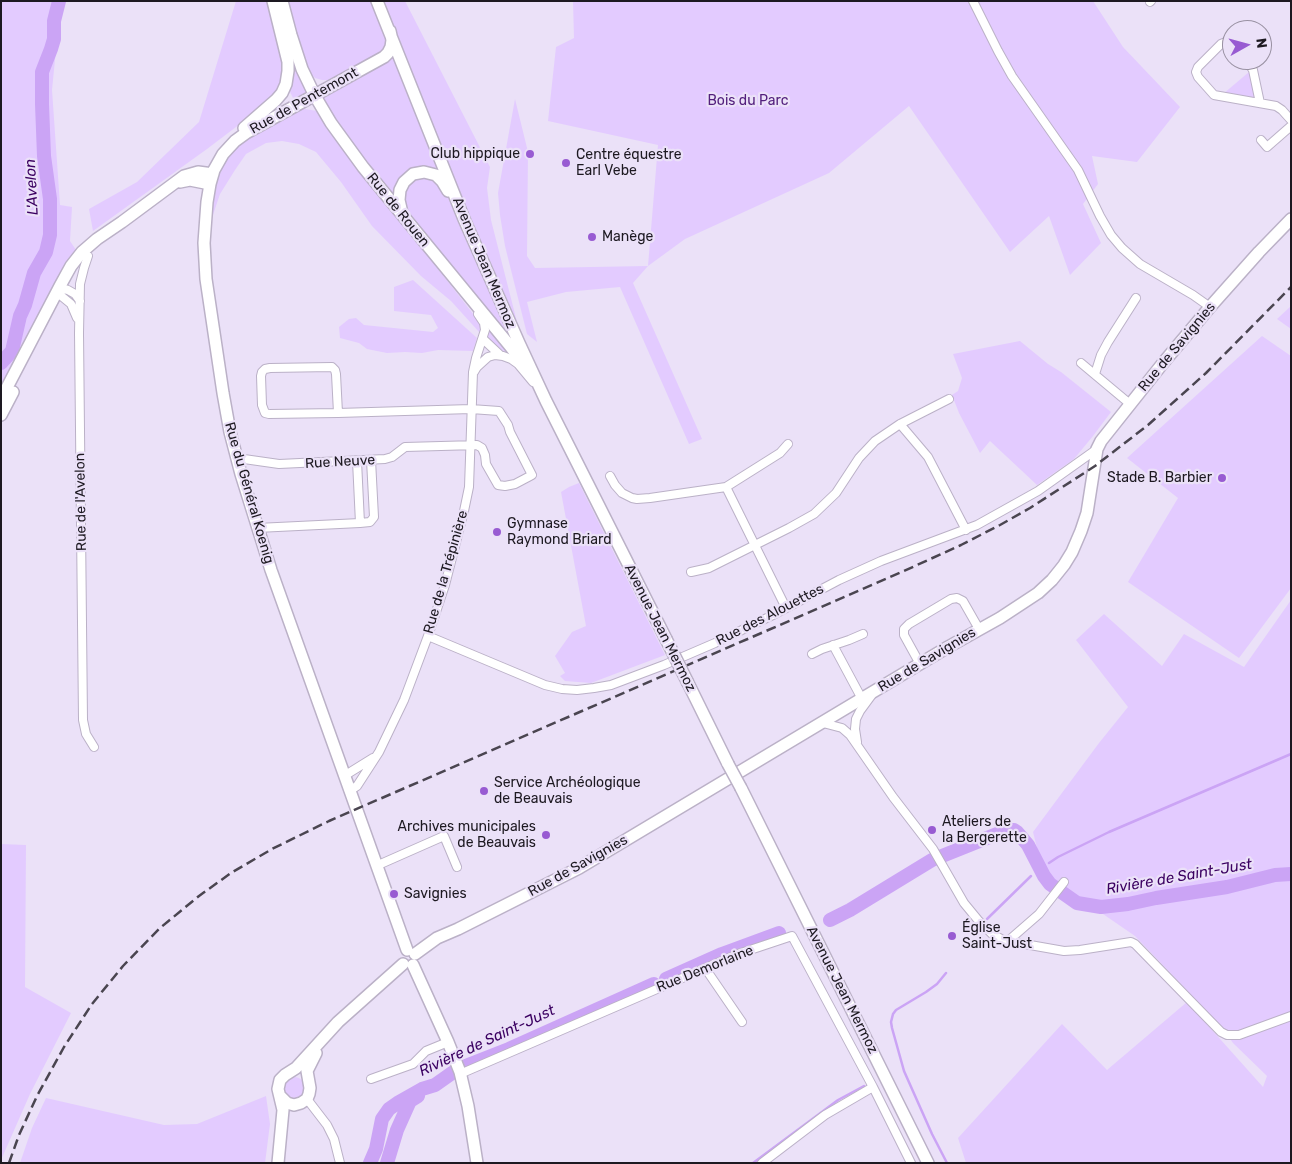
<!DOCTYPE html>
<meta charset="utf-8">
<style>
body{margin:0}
#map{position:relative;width:1292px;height:1164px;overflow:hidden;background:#ebe1f8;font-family:Rubik,sans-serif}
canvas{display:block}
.frame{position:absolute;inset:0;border:2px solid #1d1921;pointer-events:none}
.north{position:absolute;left:1222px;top:20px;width:50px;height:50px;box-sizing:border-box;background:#ebe1f8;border:1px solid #9991a2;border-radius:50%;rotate:83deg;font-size:14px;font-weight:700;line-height:20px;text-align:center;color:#1d1921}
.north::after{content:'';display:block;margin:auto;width:18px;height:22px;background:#985bd2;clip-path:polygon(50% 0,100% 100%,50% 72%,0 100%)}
</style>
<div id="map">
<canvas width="1292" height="1164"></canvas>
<div class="frame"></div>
<div class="north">N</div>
</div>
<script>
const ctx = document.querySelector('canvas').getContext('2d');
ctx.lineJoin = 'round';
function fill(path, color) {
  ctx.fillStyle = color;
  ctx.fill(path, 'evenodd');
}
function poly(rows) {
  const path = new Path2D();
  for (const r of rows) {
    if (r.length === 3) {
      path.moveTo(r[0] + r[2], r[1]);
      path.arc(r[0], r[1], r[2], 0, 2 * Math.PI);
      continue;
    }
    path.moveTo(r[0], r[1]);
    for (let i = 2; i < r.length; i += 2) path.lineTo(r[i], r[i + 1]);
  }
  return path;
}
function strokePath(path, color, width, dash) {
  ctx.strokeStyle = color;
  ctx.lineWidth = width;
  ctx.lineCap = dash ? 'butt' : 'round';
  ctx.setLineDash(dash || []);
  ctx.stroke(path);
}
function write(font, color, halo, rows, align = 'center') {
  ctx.font = font + ' Rubik,sans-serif';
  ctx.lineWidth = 4.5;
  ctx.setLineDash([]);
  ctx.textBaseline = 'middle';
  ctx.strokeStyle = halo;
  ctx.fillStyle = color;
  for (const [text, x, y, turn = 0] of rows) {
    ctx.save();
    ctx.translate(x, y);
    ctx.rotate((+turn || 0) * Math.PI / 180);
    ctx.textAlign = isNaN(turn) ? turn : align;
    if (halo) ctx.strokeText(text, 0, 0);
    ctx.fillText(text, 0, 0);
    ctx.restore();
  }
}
const green = poly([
 [1,1,63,1,59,19,52,90,60,205,72,207,70,241,76,250,1,385],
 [236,1,268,1,284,68,280,86,274,96,261,108,207,149,93,231,89,209,137,182,199,122],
 [285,1,371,1,385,35,386,42,384,48,376,55,339,77,330,80,322,80,315,78,307,70],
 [382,1,405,1,490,167,487,188,491,220,517,322,511,318,466,210],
 [573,1,1093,1,1123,47,1180,107,1137,162,1092,156,1098,184,1083,204,1101,243,1070,275,1049,216,1010,252,909,106,829,173,685,239,648,266,633,283,702,439,689,444,620,287,566,292,527,302,537,342,527,334,505,246,500,215,498,193,515,99,528,152,527,256,535,268,648,266,658,145,548,121,556,47,574,38],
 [393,55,441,174,419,169,395,199,343,133,321,97],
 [293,65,297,66,309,96,302,98,293,98,289,90],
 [1249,72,1255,98,1223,94],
 [305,109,317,111,334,135,481,324,482,330,480,333,451,301,421,276,372,226,341,182,316,152,299,144,282,141,266,143,246,154,235,170,220,194,209,227,215,184,223,164,231,153,239,144,248,137,298,110],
 [432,177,447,194,505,328,501,328,406,212,403,197,409,183,415,178],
 [413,280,477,338,473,351,438,350,422,353,405,352,387,353,367,349,359,343,340,338,339,327,349,319,356,318,364,325,433,332,438,328,431,315,394,311,394,287],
 [1291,306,1291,329,1277,319],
 [490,329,509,355,487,339],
 [1262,336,1291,356,1291,588,1239,658,1128,582,1178,498,1127,458],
 [1020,341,1048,364,1061,372,1111,412,1093,436,1074,459,1037,485,990,441,980,453,959,413,952,395,958,391,962,378,953,354],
 [579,483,665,655,591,683,565,681,560,676,565,673,555,656,572,632,586,626,561,492,569,487],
 [1291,600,1291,1163,966,1163,958,1138,1062,1024,1107,1070,1187,1002,1263,1087,1267,1076,1233,1043,1221,1026,1135,936,1052,879,1041,864,1033,832,1099,743,1128,707,1076,640,1104,614,1162,666,1184,634,1244,667],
 [1,844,26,845,25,987,71,1013,30,1094,1,1160],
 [294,1088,11],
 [266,1096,270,1124,265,1163,20,1163,32,1128,46,1098,164,1125,197,1124]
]);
const stream = poly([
 [1049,863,1058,857,1109,832,1291,754],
 [987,919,1031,876],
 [946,973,937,984,926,992,896,1010,893,1014,891,1022,892,1028,904,1071,932,1134,947,1163],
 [753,1163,838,1100,864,1086]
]);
const river = poly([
 [1,363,12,351,20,316,25,305,34,273,46,252,50,235,50,199,44,156,42,104,42,72,51,49,54,39,54,21,59,1],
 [830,920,850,910,932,860,1007,830,1014,830,1017,832,1028,845,1044,876,1050,884,1077,903,1101,907,1128,904,1156,898,1227,887,1275,875,1291,874],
 [666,979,722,954,779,933],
 [370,1163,376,1149,382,1119,389,1109,399,1102,422,1089,435,1085,452,1073,463,1067,509,1049,654,984],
 [387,1163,397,1130,410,1101,418,1096]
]);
const street = poly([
 [973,1,998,51,1012,76,1078,170,1100,216,1111,235,1122,248,1140,264,1193,295,1210,307],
 [1150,2,1151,1],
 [1232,43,1226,42,1221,44,1198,67,1196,72,1198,77,1214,95,1276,106,1282,110,1291,120],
 [1246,60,1253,70,1260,103],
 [1261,140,1267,147,1291,126],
 [88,256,84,268,80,284,79,333,83,720,86,734,94,747],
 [77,318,71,304,60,295,57,291,64,289,68,290,75,294,80,301],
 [483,339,500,355],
 [1081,363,1130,404],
 [474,372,477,367,488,357,495,355,503,356,511,359,518,364,533,382],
 [1095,374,1101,355,1108,342,1136,298],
 [900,424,928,457,966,530],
 [237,458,279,464,385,459,392,457,405,447,477,445,482,448,485,455,486,464,498,485,505,486,515,484,532,475,510,432,508,425,499,411,471,409,338,413,269,414,265,413,262,405,261,376,262,372,265,369,270,368,332,367,335,370,336,374,338,413],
 [357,461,360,523,370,522,374,517,371,460],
 [610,476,615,485,622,493,632,498,637,499,650,498,726,487,780,453,788,444],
 [726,487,786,608],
 [257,528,360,523],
 [691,572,709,568,789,528,814,514,836,493,859,458,875,441,900,424,949,399],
 [428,636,545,685,562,689,577,690,594,688,611,685,664,665,715,643,773,615,839,580,881,561,977,525,1038,491,1097,449],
 [833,645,862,699],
 [812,654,822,649,849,640,863,634],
 [920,664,904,635,904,629,909,624,951,599,957,598,963,601,979,629],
 [823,723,842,728,850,735,893,797,933,849,964,903,978,920,992,934,1003,940,1013,942,1064,951,1080,950,1131,942,1135,944,1221,1032,1227,1035,1239,1035,1291,1016],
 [857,742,855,729,856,719,860,711,871,696],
 [344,776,373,758],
 [349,791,357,786,379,752,404,700,428,636,445,585,464,511,469,487,473,372,476,358,485,330,484,323,478,314],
 [376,866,444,836,457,867],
 [1008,941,1039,914,1064,882],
 [705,968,742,1022],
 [460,1074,738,954,792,936,873,1087,911,1163],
 [371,1079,413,1064,426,1051,448,1042],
 [307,1099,327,1125,334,1139,340,1163],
 [762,1163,825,1115,873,1087]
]);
const secondary = poly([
 [282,1,291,35,302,69,315,96,331,123,363,167,510,346,522,362],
 [377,1,464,219,519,343,546,401,666,639],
 [390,31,392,40,391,47,388,53,384,57,246,133,235,141,223,154,214,170,210,184,207,202,204,243,206,279,223,393,230,432,241,474,271,570,407,950],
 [244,128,276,100,282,93,286,84,288,71,288,62,273,1],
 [180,182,190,180,210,184],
 [402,213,399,200,400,190,404,182,413,174,424,172,436,175,442,181,448,191],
 [1,399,60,286,71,266,82,252,97,239,122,222,184,176,198,172,213,174],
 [1,415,13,392],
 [688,683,728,764],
 [741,788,928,1163],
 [415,954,437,938,458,929,579,868,948,647,1000,618,1038,593,1052,580,1064,565,1072,552,1081,531,1087,513,1097,449,1101,441,1163,363,1210,307,1259,252,1291,219],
 [413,965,448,1042,460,1072,468,1106,477,1163],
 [280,1096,287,1103,294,1105,301,1103,307,1099,309,1094,310,1088,307,1071,316,1053],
 [278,1163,283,1110,278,1089,280,1080,285,1075,296,1068,338,1022,403,964]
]);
const rail = poly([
 [9,1163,19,1135,37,1096,64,1047,92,1004,123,966,160,928,199,896,231,873,272,849,329,821,904,571,961,545,1000,525,1030,508,1095,466,1148,425,1206,373,1291,287]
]);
const secondaryBridge = poly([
 [666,639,688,683],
 [728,764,741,788]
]);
const markers = [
 [530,154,5,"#985bd2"],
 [566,163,5,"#985bd2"],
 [592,237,5,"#985bd2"],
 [1222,478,5,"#985bd2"],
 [497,532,5,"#985bd2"],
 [484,791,5,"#985bd2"],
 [932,830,5,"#985bd2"],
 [546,835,5,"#985bd2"],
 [394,894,5,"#985bd2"],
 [952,936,5,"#985bd2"]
];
const streetNames = [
 ["Rue de Pentemont",304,101,-29],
 ["Rue de Rouen",398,210,51],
 ["Avenue Jean Mermoz",484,263,67],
 ["Rue de Savignies",1177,347,-50],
 ["Rue Neuve",340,462,-3],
 ["Rue du Général Koenig",249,493,74],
 ["Rue de l'Avelon",81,502,-91],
 ["Rue de la Trépinière",446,572,-74],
 ["Rue des Alouettes",770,615,-27],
 ["Avenue Jean Mermoz",660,628,63],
 ["Rue de Savignies",927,660,-31],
 ["Rue de Savignies",578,866,-29],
 ["Rue Demorlaine",705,969,-22],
 ["Avenue Jean Mermoz",842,990,63]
];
const parkNames = [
 ["Bois du Parc",748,101]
];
const poiNames = [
 ["Club hippique",520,154,"right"],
 ["Centre équestre",576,155],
 ["Earl Vebe",576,171],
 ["Manège",602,237],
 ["Stade B. Barbier",1212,478,"right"],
 ["Gymnase",507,524],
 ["Raymond Briard",507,540],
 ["Service Archéologique",494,783],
 ["de Beauvais",494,799],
 ["Ateliers de",942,822],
 ["la Bergerette",942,838],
 ["Archives municipales",536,827,"right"],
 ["de Beauvais",536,843,"right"],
 ["Savignies",404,894],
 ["Église",962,928],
 ["Saint-Just",962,944]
];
const waterNames = [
 ["L'Avelon",32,187,-93],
 ["Rivière de Saint-Just",1179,877,-10],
 ["Rivière de Saint-Just",487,1041,-25]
];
fill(green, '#e3cbff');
strokePath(stream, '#cba4f5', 2.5);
strokePath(river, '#cba4f5', 14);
strokePath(street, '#bbb1c7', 10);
strokePath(secondary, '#bbb1c7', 14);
strokePath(street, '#fff', 8);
strokePath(secondary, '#fff', 11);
strokePath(rail, '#4a4550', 2.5, [10, 5]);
strokePath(secondaryBridge, '#bbb1c7', 14, []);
strokePath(secondaryBridge, '#fff', 11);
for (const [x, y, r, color] of markers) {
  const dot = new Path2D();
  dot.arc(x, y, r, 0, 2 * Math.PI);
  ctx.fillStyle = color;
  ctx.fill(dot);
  strokePath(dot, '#ebe1f8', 2);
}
write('14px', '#1d1921', '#ebe1f8', streetNames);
write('14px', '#53207d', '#ebe1f8', parkNames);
write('14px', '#1d1921', '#ebe1f8', poiNames, 'left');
write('italic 15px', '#3b0061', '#ebe1f8', waterNames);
</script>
